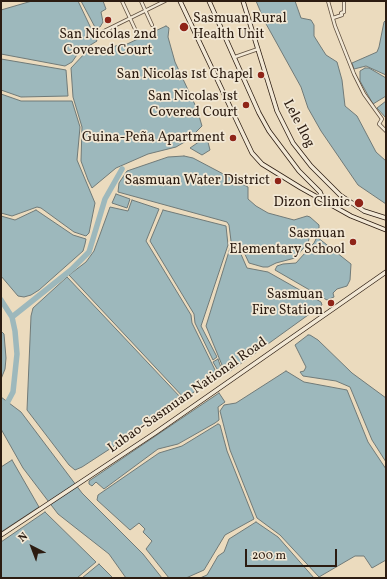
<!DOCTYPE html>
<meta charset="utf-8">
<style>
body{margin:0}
#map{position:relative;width:387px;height:579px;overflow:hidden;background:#ebdbbe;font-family:Vollkorn,serif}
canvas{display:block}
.frame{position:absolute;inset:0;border:2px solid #2c1c11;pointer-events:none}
.north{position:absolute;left:12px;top:527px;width:40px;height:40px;-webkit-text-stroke:3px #f2e8d5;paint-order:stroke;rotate:318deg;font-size:11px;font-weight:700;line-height:16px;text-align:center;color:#2c1c11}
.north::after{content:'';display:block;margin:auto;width:14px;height:18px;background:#2c1c11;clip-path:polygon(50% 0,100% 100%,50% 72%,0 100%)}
.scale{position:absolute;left:245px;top:549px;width:92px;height:18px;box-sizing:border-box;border:2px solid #2c1c11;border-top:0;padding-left:5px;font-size:12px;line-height:14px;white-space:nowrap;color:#2c1c11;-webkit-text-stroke:3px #f2e8d5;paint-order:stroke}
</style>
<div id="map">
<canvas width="387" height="579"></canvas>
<div class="frame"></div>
<div class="north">N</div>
<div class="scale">200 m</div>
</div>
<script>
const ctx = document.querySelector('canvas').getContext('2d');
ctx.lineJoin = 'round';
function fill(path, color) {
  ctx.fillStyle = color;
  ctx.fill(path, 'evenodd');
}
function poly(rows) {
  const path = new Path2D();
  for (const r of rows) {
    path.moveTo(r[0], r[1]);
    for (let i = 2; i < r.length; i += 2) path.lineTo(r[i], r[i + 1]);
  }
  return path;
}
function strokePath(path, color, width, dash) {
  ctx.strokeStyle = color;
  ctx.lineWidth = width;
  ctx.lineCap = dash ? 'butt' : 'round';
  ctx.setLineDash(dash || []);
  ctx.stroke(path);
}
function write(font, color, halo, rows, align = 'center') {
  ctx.font = font + ' Vollkorn,serif';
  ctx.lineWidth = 3.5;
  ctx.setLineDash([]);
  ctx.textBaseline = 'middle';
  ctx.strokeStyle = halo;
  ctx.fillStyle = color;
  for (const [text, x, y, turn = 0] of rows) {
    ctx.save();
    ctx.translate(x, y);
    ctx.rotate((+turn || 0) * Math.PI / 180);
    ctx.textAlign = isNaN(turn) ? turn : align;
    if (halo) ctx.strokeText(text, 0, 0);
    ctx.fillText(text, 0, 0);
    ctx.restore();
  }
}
const water = poly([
 [32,1,78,1,97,41,79,52,72,62,65,66,1,54,1,10,32,1],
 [81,1,103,1,106,9,101,12,103,22,100,27,96,29,81,1],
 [256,1,295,1,301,18,311,20,314,25,314,36,319,44,326,55,337,62,342,80,345,106,357,116,376,152,386,161,386,204,358,185,321,131,308,108,301,87,265,22,256,1],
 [386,20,386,75,366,66,354,69,352,63,377,52,379,47,384,22,386,20],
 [166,26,169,28,168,37,175,62,197,109,202,126,188,140,176,147,148,154,116,168,92,188,88,180,81,161,82,127,73,97,71,68,86,52,99,48,103,50,122,44,125,45,166,26],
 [1,59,66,70,68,96,21,97,1,90,1,59],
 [365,68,369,68,386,78,386,96,373,104,360,81,360,71,365,68],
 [1,94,21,101,72,101,80,127,77,160,95,203,89,233,86,236,74,232,41,208,37,207,12,216,1,213,1,94],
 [386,101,386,118,377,108,386,101],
 [203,139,208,142,210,150,202,155,190,148,203,139],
 [184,156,193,158,248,187,248,199,256,206,268,213,294,220,307,216,310,217,319,225,319,228,310,235,308,243,295,258,276,263,268,267,263,267,249,263,243,250,239,246,234,244,231,241,229,225,227,222,118,192,119,183,127,171,168,157,184,156],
 [116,194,130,199,127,208,112,203,116,194],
 [132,200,159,209,146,241,191,315,192,323,217,374,185,399,69,275,86,262,94,251,110,207,128,211,132,200],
 [36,210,73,235,86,239,85,244,83,251,39,290,31,295,24,297,18,296,1,276,1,216,15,220,36,210],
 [163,210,226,226,228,245,201,326,217,357,213,360,195,323,194,314,150,241,163,210],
 [317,237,351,264,350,280,347,286,337,289,333,293,334,297,327,300,275,270,277,266,283,264,296,263,314,243,317,237],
 [234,247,240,252,247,268,268,272,321,302,322,305,229,372,224,370,206,326,230,248,234,247],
 [67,277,182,399,182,402,82,467,75,470,69,465,27,410,31,316,33,308,67,277],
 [1,331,4,334,6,358,5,369,1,379,1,331],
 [308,335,310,335,318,340,352,373,386,398,386,462,372,440,350,387,336,381,303,376,300,372,304,371,306,367,295,345,308,335],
 [218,359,223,373,220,374,213,362,218,359],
 [286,371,304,382,347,390,368,442,386,469,386,560,372,568,364,556,355,556,319,577,280,535,257,518,230,450,220,411,224,405,236,403,286,371],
 [219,393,225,402,218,407,219,420,215,423,178,444,158,449,104,489,96,482,92,486,89,484,89,481,219,393],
 [1,397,21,412,82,493,143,554,162,578,126,578,109,554,58,514,23,468,1,429,1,397],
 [218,424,220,425,227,451,254,519,225,535,204,570,186,578,169,578,146,549,152,541,143,532,145,529,139,523,130,530,97,500,98,495,159,453,182,446,218,424],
 [12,460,39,507,1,532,1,467,12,460],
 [45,512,96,562,77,578,1,578,1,542,45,512],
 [256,522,278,537,314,578,200,578,207,575,218,556,224,552,229,539,256,522],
 [99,564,113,578,82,578,99,564]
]);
const river = poly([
 [1,300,12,317,15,331,17,354,13,392,5,407],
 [12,317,71,270,89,252,105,199,122,169]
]);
const street = poly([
 [122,1,135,29],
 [141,1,152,25],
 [328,1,335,26,354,74,364,94,382,119,379,124,386,131],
 [333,18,342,15,341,13,344,12,344,1],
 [102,32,165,1],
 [235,57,258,49]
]);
const secondary = poly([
 [180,1,252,153,262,164,301,188,351,216,386,230],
 [209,1,259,113,269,131,299,171,320,192,323,199],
 [243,1,277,111,293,143,311,166,340,195,364,211,386,218],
 [1,535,155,433,386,272]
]);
const markers = [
 [108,20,4,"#8f2418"],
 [184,27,5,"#8f2418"],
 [261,75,4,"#8f2418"],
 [246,105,4,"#8f2418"],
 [233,138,4,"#8f2418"],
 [278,181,4,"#8f2418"],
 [359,203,5,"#8f2418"],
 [353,242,4,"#8f2418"],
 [331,303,4,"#8f2418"]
];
const poiNames = [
 ["Sasmuan Rural",193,19,"left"],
 ["Health Unit",193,35,"left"],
 ["San Nicolas 2nd",108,35,"center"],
 ["Covered Court",108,51,"center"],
 ["San Nicolas 1st Chapel",253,75],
 ["San Nicolas 1st",238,97],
 ["Covered Court",238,113],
 ["Guina-Peña Apartment",225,138],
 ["Sasmuan Water District",270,181],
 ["Dizon Clinic",350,203],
 ["Sasmuan",345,234],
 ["Elementary School",345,250],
 ["Sasmuan",323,295],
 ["Fire Station",323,311]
];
const streetNames = [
 ["Lele Ilog",298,124,62],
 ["Lubao-Sasmuan National Road",188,396,-35]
];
fill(water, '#9db8bc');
strokePath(water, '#707a78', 1);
strokePath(river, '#9db8bc', 5.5);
strokePath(street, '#5c4c3c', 4);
strokePath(secondary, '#2c1c11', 5);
strokePath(street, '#f2e8d5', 2.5);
strokePath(secondary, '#f2e8d5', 3.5);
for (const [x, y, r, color] of markers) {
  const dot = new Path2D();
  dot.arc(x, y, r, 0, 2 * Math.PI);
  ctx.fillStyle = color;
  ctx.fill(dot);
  strokePath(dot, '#f2e8d5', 1.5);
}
write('14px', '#2c1c11', '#f2e8d5', poiNames, 'right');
write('14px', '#2c1c11', '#f2e8d5', streetNames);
</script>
